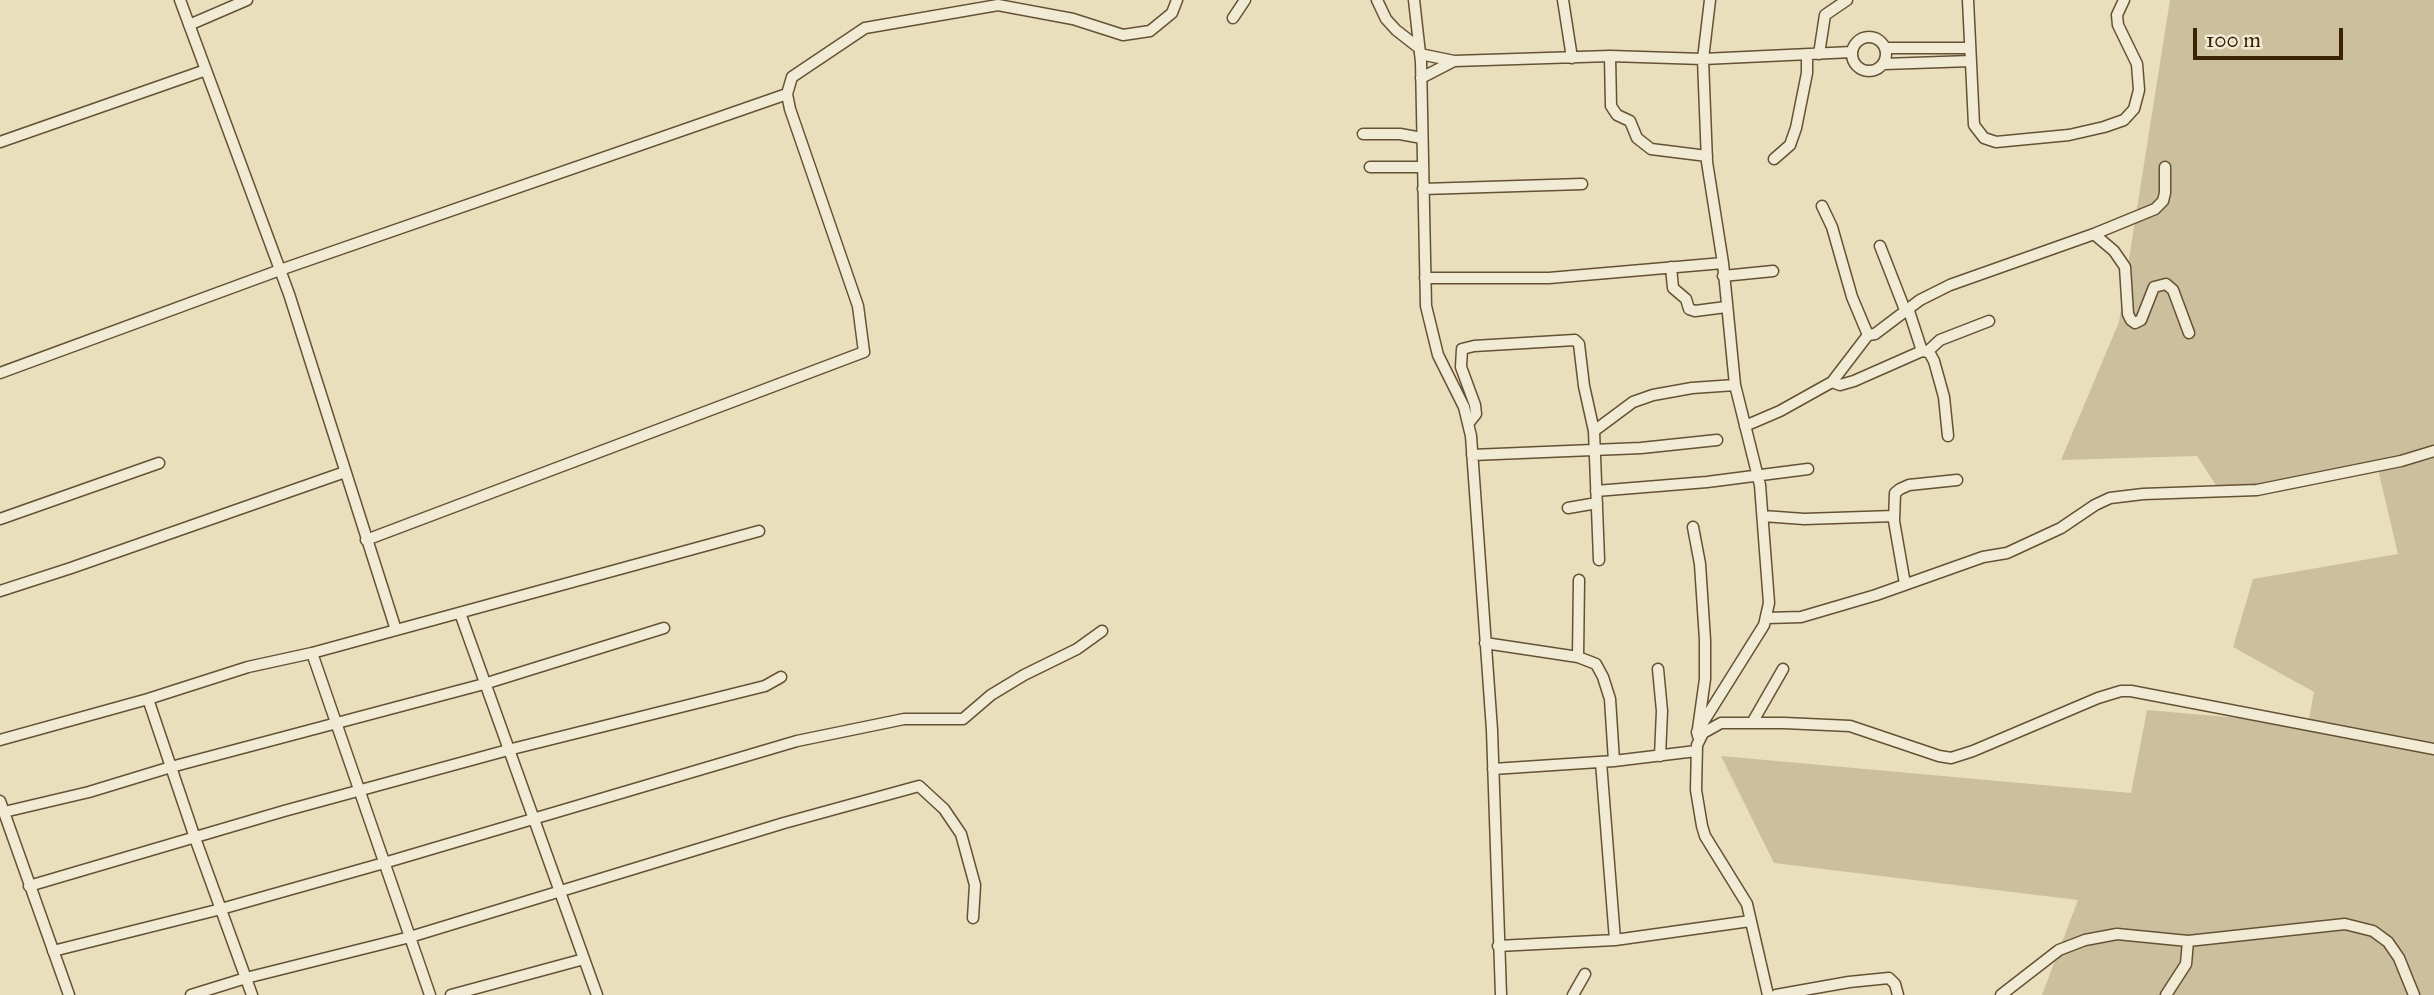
<!DOCTYPE html>
<style>
body{margin:0}
#map{position:relative;width:2434px;height:995px;overflow:hidden;background:#e9dfbd;font-family:"IM FELL Great Primer",serif}
canvas{display:block}
.scale{position:absolute;left:2193px;top:28px;width:150px;height:32px;box-sizing:border-box;border:4px solid #392206;border-top:0;padding-left:9px;font-size:21px;line-height:24px;white-space:nowrap;color:#392206;-webkit-text-stroke:5px #f1ead4;paint-order:stroke}
</style>
<div id="map">
<canvas width="2434" height="995"></canvas>
<div class="scale">100 m</div>
</div>
<script>
const ctx = document.querySelector('canvas').getContext('2d');
ctx.lineJoin = 'round';
function fill(path, color) {
  ctx.fillStyle = color;
  ctx.fill(path, 'evenodd');
}
function poly(rows) {
  const path = new Path2D();
  for (const r of rows) {
    if (r.length === 3) {
      path.moveTo(r[0] + r[2], r[1]);
      path.arc(r[0], r[1], r[2], 0, 2 * Math.PI);
      continue;
    }
    path.moveTo(r[0], r[1]);
    for (let i = 2; i < r.length; i += 2) path.lineTo(r[i], r[i + 1]);
  }
  return path;
}
function strokePath(path, color, width, dash) {
  ctx.strokeStyle = color;
  ctx.lineWidth = width;
  ctx.lineCap = dash ? 'butt' : 'round';
  ctx.setLineDash(dash || []);
  ctx.stroke(path);
}
const green = poly([
 [2170,0,2434,0,2434,995,2042,995,2078,900,1774,863,1721,756,2131,793,2147,710,2308,724,2314,692,2233,647,2253,579,2398,554,2378,469,2219,490,2197,456,2061,460,2119,322]
]);
const minor = poly([
 [180,0,289,294,396,630],
 [1377,0,1386,19,1396,30,1419,48],
 [1414,0,1421,62,1426,306,1438,355,1464,407,1471,436,1492,730,1501,995],
 [1563,0,1572,58],
 [1968,0,1974,125,1984,138,1996,142,2069,135,2104,127,2124,120,2134,109,2139,90,2137,64,2118,25,2117,15,2124,0],
 [1233,18,1245,0],
 [189,25,247,0],
 [1869,54,17],
 [1886,48,1970,48],
 [1420,54,1454,61,1610,56,1703,59,1852,52],
 [1819,54,1825,15,1847,0],
 [1610,56,1611,106,1617,115,1630,121,1637,138,1651,149,1707,156],
 [1884,64,1971,61],
 [1421,78,1454,61],
 [1363,134,1400,134,1422,138],
 [0,142,206,70],
 [1774,159,1790,145,1796,128,1807,73,1807,55],
 [1370,167,1423,167],
 [1423,189,1582,184],
 [1822,206,1832,227,1852,297,1868,335],
 [2094,234,2114,251,2125,267,2128,314,2131,320,2135,323,2141,320,2154,287,2166,284,2173,290,2189,333],
 [1880,246,1905,310],
 [1671,267,1673,288,1686,299,1689,309,1695,311,1726,307],
 [1723,276,1773,271],
 [1425,278,1549,278,1723,263],
 [1908,308,1922,351],
 [1927,352,1940,340,1989,321],
 [0,373,280,270,787,94],
 [1832,382,1840,385,1854,381,1922,351,1929,352,1934,361,1944,397,1948,436],
 [1468,424,1476,414,1475,405,1461,367,1462,349,1474,346,1575,340,1579,344,1584,386,1594,431,1599,560],
 [1745,426,1780,411,1832,382,1868,335,1875,334,1920,300,1950,285,2094,234,2155,209,2163,201,2165,193,2165,167],
 [1594,431,1633,402,1653,395,1692,388,1735,385],
 [1472,455,1641,448,1717,440],
 [1596,491,1707,482,1808,469],
 [1568,508,1597,503],
 [1763,516,1804,519,1894,516],
 [0,519,159,463],
 [1693,527,1700,564,1705,640,1705,679,1698,729],
 [366,540,864,352,858,306,790,109,787,94,792,77,865,28,998,5,1073,19,1123,35,1150,31,1172,13,1177,0],
 [1905,584,1894,521,1895,493,1900,489,1909,485,1957,480],
 [0,591,71,568,345,472],
 [460,613,597,995],
 [1767,618,1801,617,1876,595,1983,557,2007,553,2061,528,2095,505,2110,498,2143,494,2257,490,2401,461,2434,451],
 [1485,643,1578,657,1596,664,1603,677,1610,699,1614,761],
 [312,653,430,995],
 [1578,657,1579,580],
 [1658,669,1662,711,1660,756],
 [148,699,195,838,252,995],
 [1752,723,1783,669],
 [1698,736,1697,732,1764,625,1769,603,1760,485,1735,385,1723,263,1707,162,1703,59,1710,0],
 [0,740,148,699,248,667,312,653,759,531],
 [1601,762,1615,940],
 [1493,769,1614,761,1696,751],
 [0,801,69,995],
 [4,812,89,792,171,767,484,684,664,628],
 [29,886,284,811,508,750,765,686,781,677],
 [1498,946,1615,940,1750,921],
 [53,951,221,909,384,863,797,741,904,719,963,719,991,695,1024,675,1077,649,1102,631],
 [191,995,246,978,410,937,784,823,919,786,944,809,961,834,975,885,973,918],
 [451,995,584,959],
 [1573,995,1585,974],
 [1768,995,1747,904,1705,836,1702,826,1696,790,1697,745,1703,733,1721,723,1784,723,1850,726,1939,756,1951,758,1973,751,2098,698,2121,691,2131,691,2434,749],
 [1776,995,1849,982,1889,978,1895,984,1898,995],
 [2001,995,2059,950,2085,940,2117,934,2188,941,2345,924,2373,931,2388,942,2399,958,2414,995],
 [2166,995,2186,964,2188,941]
]);
fill(green, '#cbbf9e');
strokePath(minor, '#655134', 13);
strokePath(minor, '#f1ead4', 10);
</script>
